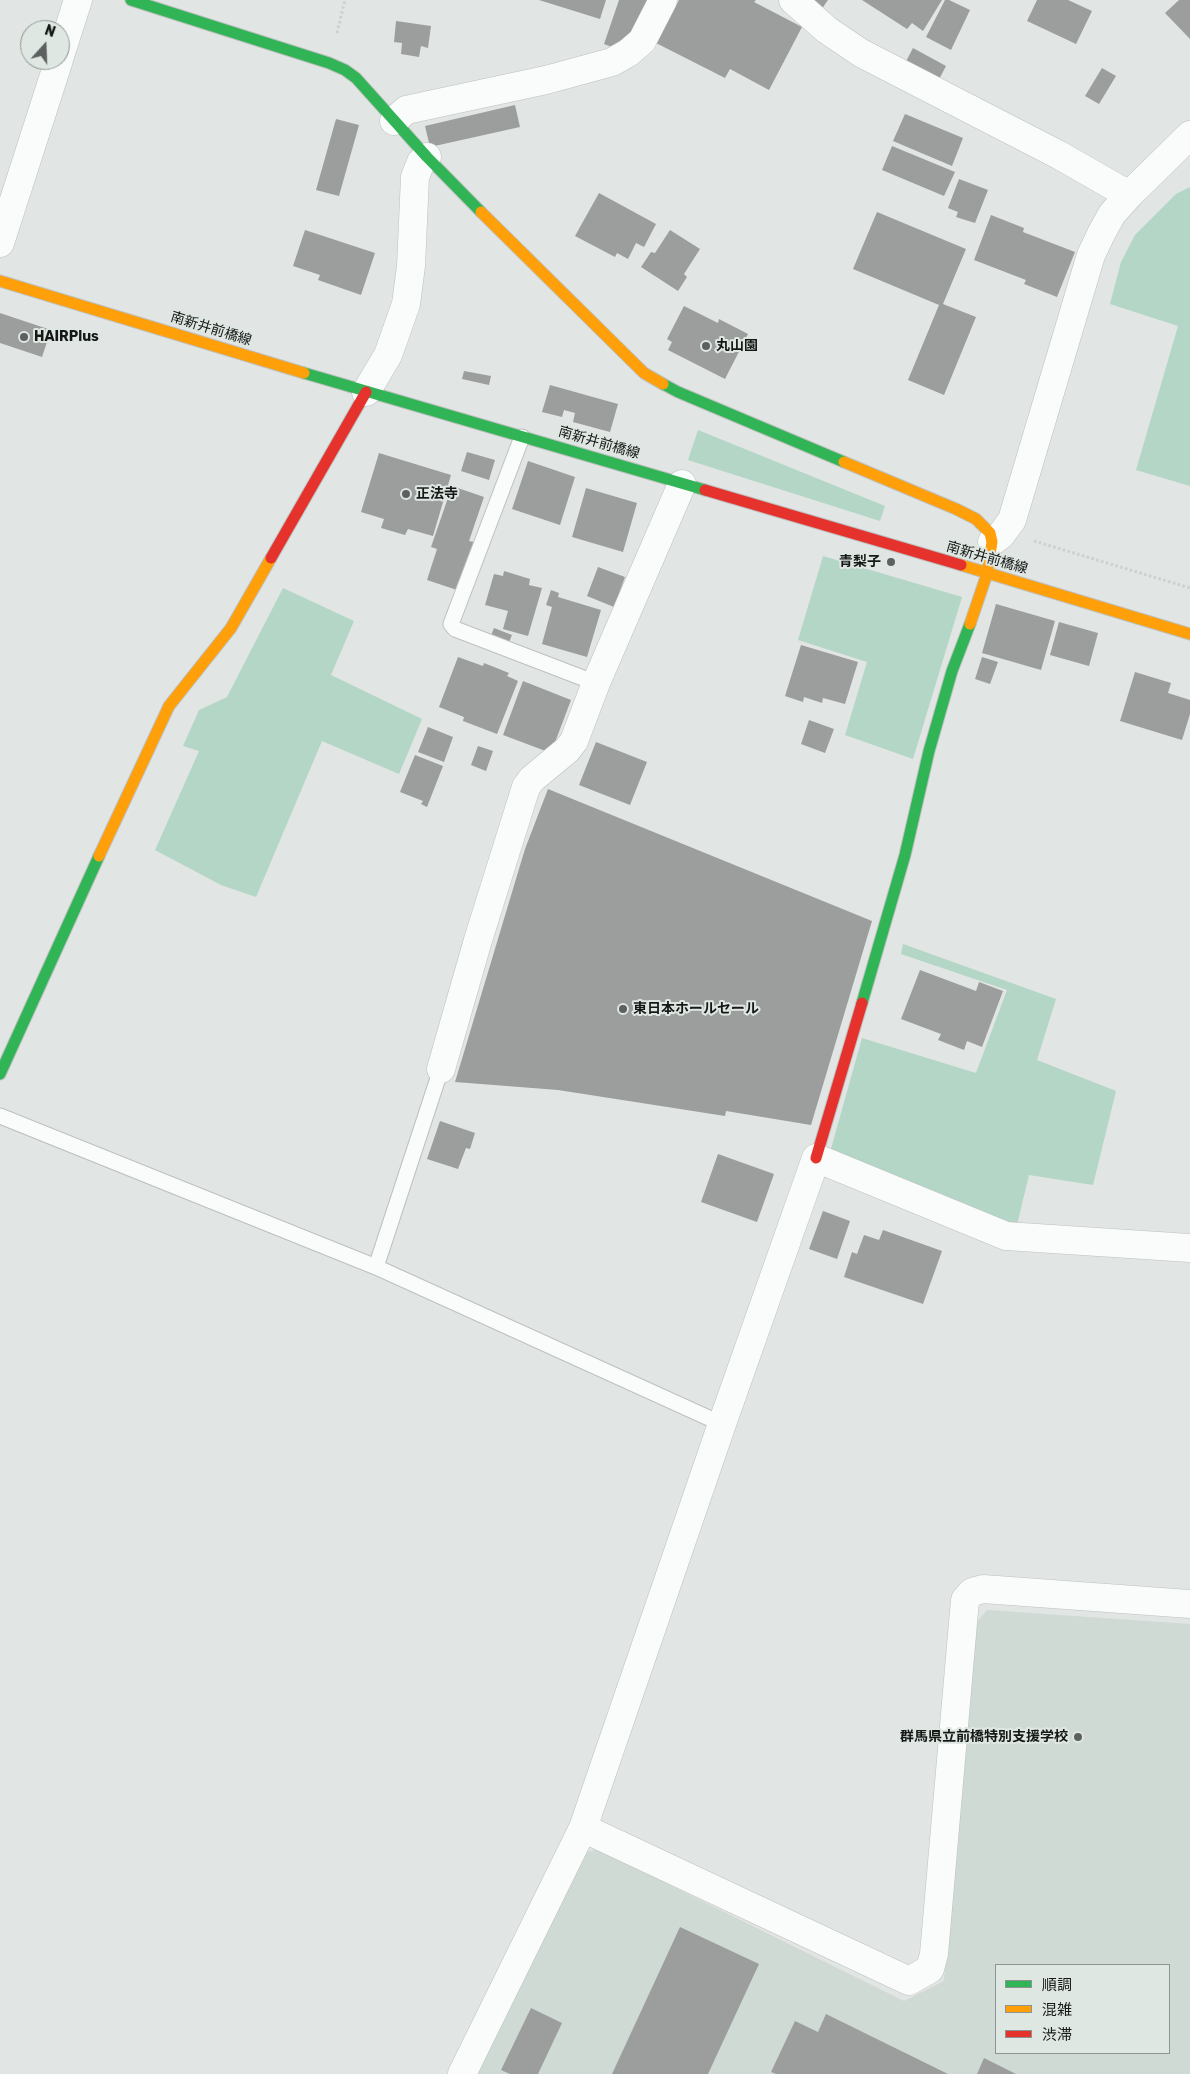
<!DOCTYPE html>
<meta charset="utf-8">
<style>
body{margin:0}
#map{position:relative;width:1190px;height:2074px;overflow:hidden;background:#e1e5e3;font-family:Rubik,"Noto Sans JP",sans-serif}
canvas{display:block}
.legend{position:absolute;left:995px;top:1964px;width:175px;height:90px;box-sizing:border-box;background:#dfe7e3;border:1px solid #8e9491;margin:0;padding:6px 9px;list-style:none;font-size:15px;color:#151816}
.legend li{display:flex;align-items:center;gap:10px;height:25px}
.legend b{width:25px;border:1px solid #8e9491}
.north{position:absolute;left:20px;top:20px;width:50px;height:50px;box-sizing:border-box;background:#dfe7e3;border:1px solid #8e9491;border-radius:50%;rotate:20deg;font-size:14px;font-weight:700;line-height:20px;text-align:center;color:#151816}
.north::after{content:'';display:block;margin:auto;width:18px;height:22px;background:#5c605e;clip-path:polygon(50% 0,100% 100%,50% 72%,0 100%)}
</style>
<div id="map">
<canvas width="1190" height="2074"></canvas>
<ul class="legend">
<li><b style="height:6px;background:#30b455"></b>順調</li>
<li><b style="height:6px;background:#ff9f0a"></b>混雑</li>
<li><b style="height:6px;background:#e5322d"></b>渋滞</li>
</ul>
<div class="north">N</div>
</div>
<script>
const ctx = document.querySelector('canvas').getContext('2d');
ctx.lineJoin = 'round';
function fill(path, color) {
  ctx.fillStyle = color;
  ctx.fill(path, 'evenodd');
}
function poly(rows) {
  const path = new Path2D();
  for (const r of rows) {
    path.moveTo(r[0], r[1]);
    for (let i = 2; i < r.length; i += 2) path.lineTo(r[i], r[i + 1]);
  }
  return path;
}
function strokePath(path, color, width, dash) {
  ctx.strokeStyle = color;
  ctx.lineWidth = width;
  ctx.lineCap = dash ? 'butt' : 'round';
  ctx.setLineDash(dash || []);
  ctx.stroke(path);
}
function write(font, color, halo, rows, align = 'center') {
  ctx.font = font + ' Rubik,"Noto Sans JP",sans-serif';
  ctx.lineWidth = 4;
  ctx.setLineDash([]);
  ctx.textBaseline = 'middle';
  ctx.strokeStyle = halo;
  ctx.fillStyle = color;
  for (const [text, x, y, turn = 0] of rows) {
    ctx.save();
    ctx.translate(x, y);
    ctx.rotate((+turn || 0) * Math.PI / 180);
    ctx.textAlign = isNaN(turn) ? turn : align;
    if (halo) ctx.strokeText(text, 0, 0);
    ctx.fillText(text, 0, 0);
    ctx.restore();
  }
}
const built = poly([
 [987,1610,1190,1624,1190,2074,477,2074,581,1854,597,1849,904,2001,944,1981,977,1622],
 [996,1965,1169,1965,1169,2053,996,2053]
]);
const green = poly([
 [1190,187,1190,486,1136,470,1178,326,1110,304,1121,262,1135,235,1176,194],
 [698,430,885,506,880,521,688,460],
 [823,556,962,597,913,759,845,735,867,662,798,640],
 [283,588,354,621,331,675,422,719,399,774,322,741,256,897,221,885,155,850,199,751,183,746,199,710,227,697],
 [903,944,1056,999,1037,1060,1116,1091,1093,1185,1029,1175,1016,1229,829,1156,862,1038,976,1073,1007,990,901,954]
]);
const building = poly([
 [539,0,606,0,600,19],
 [619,0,653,0,628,53,604,44],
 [679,0,756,0,754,2,802,27,769,90,730,69,725,78,656,43],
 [802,0,828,0,819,13],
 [862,0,942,0,923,31,912,23,907,29],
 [945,0,949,0,970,10,951,50,926,37],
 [1037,0,1068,0,1092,11,1076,44,1027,21],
 [1179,0,1190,0,1190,39,1165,13],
 [396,21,431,26,428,48,421,46,419,57,401,54,402,43,394,42],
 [913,48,946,66,935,87,902,69],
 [1102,68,1116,76,1099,104,1085,96],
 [515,105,520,127,430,147,425,126],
 [905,114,963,138,952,166,893,141],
 [336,119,359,125,339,196,316,190],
 [892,146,955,172,944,196,882,170],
 [959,179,988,190,975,223,956,217,958,212,948,208],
 [599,193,656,224,644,247,636,243,628,259,617,253,615,257,575,236],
 [877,212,966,249,943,304,976,317,944,395,908,380,939,305,853,269],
 [991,215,1024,228,1023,232,1075,252,1057,297,1024,284,1026,280,974,260],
 [305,230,375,253,361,295,318,280,320,275,293,266],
 [670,230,700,249,684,274,687,277,678,291,641,267,651,252,655,253],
 [684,306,718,323,719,319,748,334,725,379,668,350,672,342,667,339],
 [0,313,51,330,42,357,0,343],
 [464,371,491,376,489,385,462,379],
 [550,385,618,404,610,432,573,422,575,413,564,410,562,417,542,412],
 [467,452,495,460,489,480,461,471],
 [379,453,451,475,433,536,408,529,405,535,381,528,384,519,361,512],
 [528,461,575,477,560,525,512,509],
 [452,486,484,497,469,541,474,542,457,590,427,580,437,549,431,547],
 [586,488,637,503,623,552,572,537],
 [598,567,625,577,614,607,587,596],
 [504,571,530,579,529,585,542,588,528,636,503,629,508,611,485,605,494,574,503,576],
 [551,590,559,593,558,597,601,610,587,657,542,644,552,607,546,605],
 [996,604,1055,621,1041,670,982,653],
 [1059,622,1098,633,1089,666,1050,655],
 [494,628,512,635,508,645,490,638],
 [801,645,858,662,845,704,823,698,822,703,804,697,803,702,785,696],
 [458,657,483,666,484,663,509,673,507,676,518,681,497,734,463,721,464,717,439,707],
 [982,657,998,662,990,684,975,679],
 [1135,672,1171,683,1168,693,1190,700,1190,714,1182,740,1120,721],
 [523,681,571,700,551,753,503,735],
 [809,720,834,729,825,753,801,744],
 [428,727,453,737,444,762,418,752],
 [596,742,647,762,630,805,579,785],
 [478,746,493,751,486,771,471,765],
 [415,755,443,766,427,807,421,804,423,801,400,792],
 [548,789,872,921,811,1125,726,1111,725,1116,558,1090,455,1082,525,849],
 [920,970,976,991,979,982,1003,991,982,1047,967,1041,964,1050,938,1040,941,1034,901,1019],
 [440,1121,475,1133,470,1149,466,1148,458,1169,427,1159],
 [718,1154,774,1174,757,1222,701,1202],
 [823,1211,850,1221,837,1259,809,1249],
 [883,1230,942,1251,923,1304,844,1277,852,1252,857,1254,864,1235,879,1240],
 [680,1927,759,1964,708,2074,612,2074],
 [531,2008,562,2023,538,2074,510,2074,501,2070],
 [826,2014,948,2074,776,2074,771,2072,795,2021,818,2032],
 [984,2058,1016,2074,977,2074]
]);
const path = poly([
 [337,33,345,0],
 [1034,541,1190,588]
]);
const lane = poly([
 [522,437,451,624,455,629,596,683],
 [0,1116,376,1267,722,1424],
 [376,1267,441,1069]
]);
const street = poly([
 [793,0,827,30,861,53,1059,155,1129,195],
 [60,56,78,0],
 [394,121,406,110,546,80,612,62,628,53,642,41,663,0],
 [0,243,59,60],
 [366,392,388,355,406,304,411,266,415,177,421,162,427,157],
 [992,542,1001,535,1012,520,1091,255,1102,232,1112,214,1129,195,1190,135],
 [441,1069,478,940,526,787,532,779,567,750,574,741,596,683,682,484],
 [583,1828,909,1981,930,1969,934,1954,965,1600,972,1592,983,1589,1190,1604],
 [462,2074,583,1828,722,1424,816,1158,1006,1236,1190,1248]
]);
const fast = poly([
 [131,0,329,63,345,70,356,78,427,157,481,212],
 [304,373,705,490],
 [663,384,678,392,844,462],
 [862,1003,905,855,929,751,952,671,970,624],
 [0,1074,99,856]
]);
const slow = poly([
 [481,212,644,373,663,384],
 [0,281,304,373],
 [844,462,956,509,976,519,990,533,992,542,987,574,970,624],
 [961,565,1190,634],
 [99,856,169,706,231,628,271,558]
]);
const jam = poly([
 [705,490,961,565],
 [271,558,366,392],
 [816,1158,862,1003]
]);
const markers = [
 [24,337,5,"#5c605e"],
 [706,346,5,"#5c605e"],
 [406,494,5,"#5c605e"],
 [891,562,5,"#5c605e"],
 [623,1009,5,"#5c605e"],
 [1078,1737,5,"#5c605e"]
];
const streetNames = [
 ["南新井前橋線",211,329,17],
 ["南新井前橋線",599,443,16],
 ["南新井前橋線",987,558,16]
];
const poiNames = [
 ["HAIRPlus",34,337],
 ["丸山園",716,346],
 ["正法寺",416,494],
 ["青梨子",881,562,"right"],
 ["東日本ホールセール",633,1009],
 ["群馬県立前橋特別支援学校",1068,1737,"right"]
];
fill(built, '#cfdad4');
fill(green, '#b3d6c6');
fill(building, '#9b9e9c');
strokePath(lane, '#bdc0bf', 17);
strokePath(street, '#bdc0bf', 29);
strokePath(fast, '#bdc0bf', 13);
strokePath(slow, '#bdc0bf', 13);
strokePath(jam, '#bdc0bf', 13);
strokePath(path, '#cecfcf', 3, [2.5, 2.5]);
strokePath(lane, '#fafbfb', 15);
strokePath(street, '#fafbfb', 28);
strokePath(fast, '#30b455', 11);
strokePath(slow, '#ff9f0a', 11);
strokePath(jam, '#e5322d', 11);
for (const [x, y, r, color] of markers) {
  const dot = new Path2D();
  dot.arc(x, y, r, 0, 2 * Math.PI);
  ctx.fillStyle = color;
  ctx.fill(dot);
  strokePath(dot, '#dfe7e3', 2);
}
write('14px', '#151816', '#dfe7e3', streetNames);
write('bold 14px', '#151816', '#dfe7e3', poiNames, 'left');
</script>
